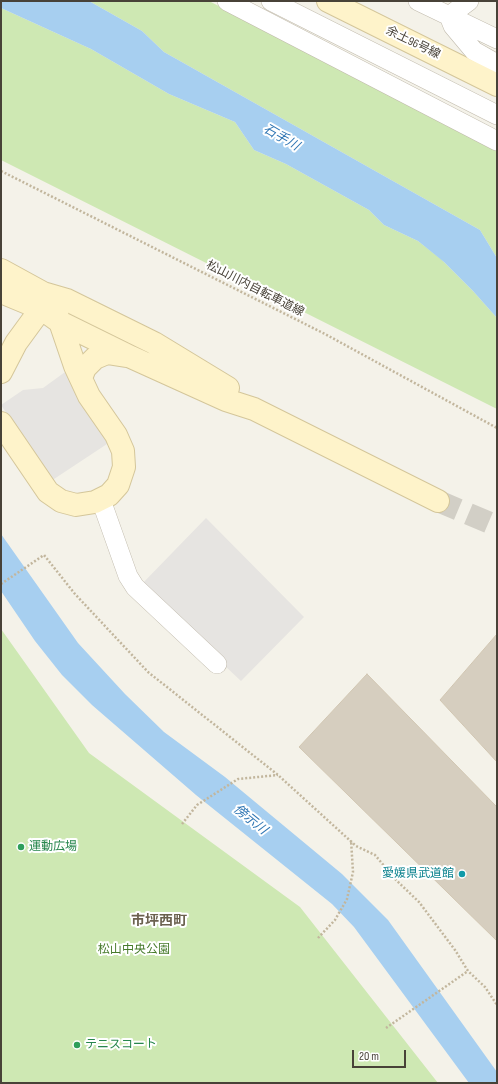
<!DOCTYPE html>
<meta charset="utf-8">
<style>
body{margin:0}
#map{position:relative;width:498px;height:1084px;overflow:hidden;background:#f4f2e9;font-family:"Sofia Sans Condensed",sans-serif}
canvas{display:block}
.frame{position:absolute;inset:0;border:2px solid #484238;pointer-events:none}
.scale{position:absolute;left:352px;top:1050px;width:54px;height:18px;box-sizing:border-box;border:2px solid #484238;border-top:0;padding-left:5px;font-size:12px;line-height:14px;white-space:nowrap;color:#484238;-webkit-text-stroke:3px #fff;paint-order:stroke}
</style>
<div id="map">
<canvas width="498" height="1084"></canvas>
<div class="frame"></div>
<div class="scale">20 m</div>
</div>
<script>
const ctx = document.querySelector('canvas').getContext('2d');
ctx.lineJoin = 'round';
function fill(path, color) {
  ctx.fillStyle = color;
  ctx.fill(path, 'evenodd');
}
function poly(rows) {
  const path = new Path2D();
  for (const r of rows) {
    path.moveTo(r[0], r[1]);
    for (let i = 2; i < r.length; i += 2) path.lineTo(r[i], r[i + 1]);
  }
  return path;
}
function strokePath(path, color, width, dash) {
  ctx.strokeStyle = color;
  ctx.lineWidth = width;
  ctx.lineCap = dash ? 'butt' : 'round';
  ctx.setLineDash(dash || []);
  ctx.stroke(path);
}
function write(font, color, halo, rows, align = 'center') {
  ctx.font = font + ' "Sofia Sans Condensed","Noto Sans JP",sans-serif';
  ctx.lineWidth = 4;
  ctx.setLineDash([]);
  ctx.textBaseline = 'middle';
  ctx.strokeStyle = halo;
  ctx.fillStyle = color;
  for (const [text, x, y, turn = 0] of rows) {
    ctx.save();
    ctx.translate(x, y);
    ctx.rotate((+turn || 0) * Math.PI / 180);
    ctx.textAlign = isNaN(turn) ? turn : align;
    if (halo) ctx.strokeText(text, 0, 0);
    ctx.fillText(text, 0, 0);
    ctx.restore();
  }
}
const green = poly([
 [89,1,209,1,497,150,497,258,480,230,164,52,142,31],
 [1,8,91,49,169,94,235,122,254,150,286,164,369,210,384,225,418,241,441,259,473,291,497,318,497,409,1,160],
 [1,629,89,753,300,907,438,1083,1,1083]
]);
const parking = poly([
 [72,367,110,442,51,481,1,405,23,390,43,388],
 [206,518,304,617,241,681,140,586]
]);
const water = poly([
 [1,1,89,1,142,31,164,52,480,230,497,258,497,318,473,291,444,262,418,241,384,225,369,210,286,164,254,150,235,122,169,94,91,49,1,8],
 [1,534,78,643,125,694,164,732,225,777,342,874,388,920,497,1072,497,1083,469,1083,354,927,332,904,196,795,92,705,62,675,35,641,1,591]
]);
const building = poly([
 [497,634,497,762,440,700,497,634],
 [367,674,496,806,497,805,497,941,299,747,367,674]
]);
const secondaryTunnel = poly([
 [438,501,497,526]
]);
const path = poly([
 [1,171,325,334,497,428],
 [1,584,44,555,75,594,148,672,278,775,356,846,375,855,396,880,419,902,455,950,468,971,485,987,497,1005],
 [182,824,197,805,238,779,278,775],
 [318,938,335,920,347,899,353,872,351,840],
 [386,1028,468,971]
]);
const street = poly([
 [227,1,497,141],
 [271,1,497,115],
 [418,1,497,39],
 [469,1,449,16,453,26,474,51,497,64],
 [101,500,128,576,135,587,217,664]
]);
const secondary = poly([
 [328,1,497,85],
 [1,270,43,293,67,300,154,343,228,388],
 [1,292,42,309,60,322,131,357,226,400,254,409,438,501],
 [1,372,16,343,35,317,42,309,54,304],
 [81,378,85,368,95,358,107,353,126,356],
 [1,423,48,492,61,501,76,505,95,502,109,495,118,485,124,467,123,451,116,435,89,396,75,366,60,322,52,304,43,293]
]);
const markers = [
 [21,847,4,"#2e9e5b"],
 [462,874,4,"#0f9aa8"],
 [77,1045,4,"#2e9e5b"]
];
const streetNames = [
 ["余土96号線",413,43,26],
 ["松山川内自転車道線",255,289,27]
];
const leisureNames = [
 ["運動広場",29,847],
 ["テニスコート",85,1045]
];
const cultureNames = [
 ["愛媛県武道館",454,874]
];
const parkNames = [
 ["松山中央公園",134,950]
];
const waterNames = [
 ["石手川",281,138,30],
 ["傍示川",250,820,39]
];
const quarterNames = [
 ["市坪西町",159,921]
];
fill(green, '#cee8b3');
fill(parking, '#e6e4e1');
fill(water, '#a7cff0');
fill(building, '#d6cebf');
strokePath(building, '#d1c6b2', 1);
strokePath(secondaryTunnel, '#d2cfc6', 22, [22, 11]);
strokePath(street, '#c0baac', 20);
strokePath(secondary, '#d4c69a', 24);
strokePath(path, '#c2b69d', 2.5, [2, 2]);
strokePath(street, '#fff', 19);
strokePath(secondary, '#fef3ca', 22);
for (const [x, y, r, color] of markers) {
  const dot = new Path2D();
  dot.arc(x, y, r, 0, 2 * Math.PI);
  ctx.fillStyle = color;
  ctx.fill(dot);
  strokePath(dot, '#fff', 1.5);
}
write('12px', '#484238', '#fff', streetNames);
write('12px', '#27864d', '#fff', leisureNames, 'left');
write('12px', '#0d838f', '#fff', cultureNames, 'right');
write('12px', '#467a2b', '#fff', parkNames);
write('italic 13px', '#3177b4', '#fff', waterNames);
write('bold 14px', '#6b614f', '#fff', quarterNames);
</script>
